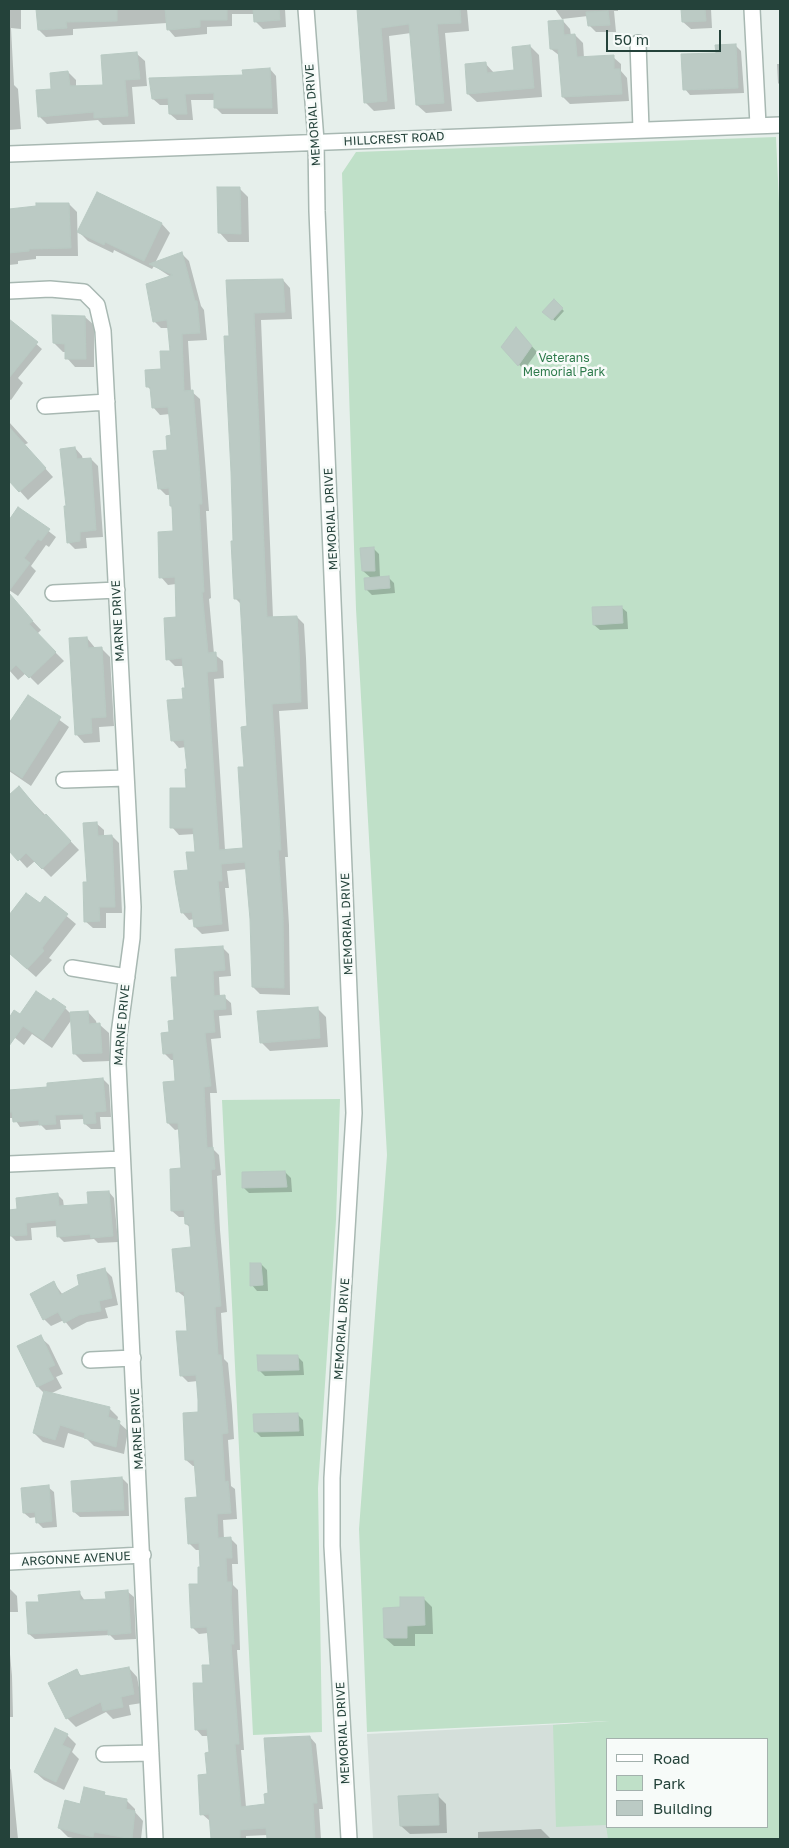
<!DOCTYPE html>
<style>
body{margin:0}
#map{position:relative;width:789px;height:1848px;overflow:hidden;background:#e6efeb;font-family:"Golos Text",sans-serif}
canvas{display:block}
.frame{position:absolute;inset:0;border:10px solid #24423a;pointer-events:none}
.legend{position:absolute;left:606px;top:1738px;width:162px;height:90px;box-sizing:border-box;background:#f7fbf9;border:1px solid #a3b1ad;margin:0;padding:6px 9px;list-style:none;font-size:15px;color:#24423a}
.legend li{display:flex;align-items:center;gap:10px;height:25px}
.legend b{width:25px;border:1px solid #a3b1ad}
.scale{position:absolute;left:606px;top:30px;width:115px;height:22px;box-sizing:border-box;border:2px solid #24423a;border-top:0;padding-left:6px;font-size:15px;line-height:18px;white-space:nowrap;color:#24423a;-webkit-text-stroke:4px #f7fbf9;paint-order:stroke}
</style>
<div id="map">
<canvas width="789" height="1848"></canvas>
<div class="frame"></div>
<ul class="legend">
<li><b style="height:6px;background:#fff"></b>Road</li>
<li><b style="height:14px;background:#bfe0c8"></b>Park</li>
<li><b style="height:14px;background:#bbcac4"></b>Building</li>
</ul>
<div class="scale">50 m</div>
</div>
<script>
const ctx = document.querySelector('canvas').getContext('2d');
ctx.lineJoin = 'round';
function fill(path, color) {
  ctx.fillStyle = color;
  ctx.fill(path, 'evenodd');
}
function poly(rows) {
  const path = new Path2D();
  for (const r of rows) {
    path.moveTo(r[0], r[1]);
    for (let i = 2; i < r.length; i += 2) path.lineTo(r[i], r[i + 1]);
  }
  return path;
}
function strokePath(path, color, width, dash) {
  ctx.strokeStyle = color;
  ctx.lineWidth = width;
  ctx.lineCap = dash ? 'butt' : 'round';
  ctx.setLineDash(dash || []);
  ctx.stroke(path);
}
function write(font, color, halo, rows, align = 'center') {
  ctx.font = font + ' "Golos Text",sans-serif';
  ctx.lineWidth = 5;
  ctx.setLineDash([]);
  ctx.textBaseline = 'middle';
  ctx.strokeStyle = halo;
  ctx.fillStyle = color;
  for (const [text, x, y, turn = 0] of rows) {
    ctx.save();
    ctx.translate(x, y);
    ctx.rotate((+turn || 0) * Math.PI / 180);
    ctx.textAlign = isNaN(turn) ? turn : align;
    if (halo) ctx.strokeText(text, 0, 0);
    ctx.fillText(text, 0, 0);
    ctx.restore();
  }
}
const built = poly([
 [780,1713,780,1839,373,1839,367,1734],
 [608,1739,768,1739,768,1827,608,1827]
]);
const green = poly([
 [776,137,780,224,780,1839,608,1839,606,1825,556,1827,553,1725,609,1721,367,1732,359,1529,387,1155,356,609,342,173,356,152],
 [608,1739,768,1739,768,1827,608,1827],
 [340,1099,336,1220,318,1488,322,1732,253,1735,222,1100]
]);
const shadow = poly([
 [9,9,21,9,21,29,11,28,14,85,18,89,21,129,9,130],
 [37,9,285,9,286,27,263,29,255,21,255,14,232,14,232,26,207,27,207,34,175,37,168,29,167,23,73,29,73,35,46,37,39,30],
 [359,9,467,9,469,31,445,33,452,111,426,113,417,105,411,33,389,36,395,109,374,111,365,102],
 [555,9,618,9,618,11,614,11,616,32,596,32,589,25,588,16,562,19],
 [683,9,711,9,712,28,691,29,683,22],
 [563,21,570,29,571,36,575,35,583,43,584,58,613,57,621,64,621,71,627,78,629,101,570,104,563,97,560,56,551,49],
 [735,45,741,51,744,93,690,95,685,89,717,54],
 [530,46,539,55,542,97,477,102,468,94,485,63,494,73,515,71],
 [137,54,145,61,147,86,132,87,135,124,103,125,98,120,47,124,40,117,53,90,68,72,76,80,76,87,105,86],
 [777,64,780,64,780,85,778,83],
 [270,69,276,76,278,114,222,114,216,108,215,100,191,100,193,120,177,120,170,114,170,105,160,105,153,99],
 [240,189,248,197,249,242,228,242,220,233],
 [97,194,162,224,170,233,155,263,182,254,189,261,201,306,204,310,207,340,188,341,191,391,200,399,206,473,209,511,206,511,211,598,209,599,214,654,223,661,224,678,214,679,225,850,245,849,248,727,242,605,235,598,230,337,283,280,290,288,292,319,261,320,273,618,297,617,304,624,306,658,308,709,279,711,288,857,285,857,289,925,290,995,260,994,253,987,251,919,247,869,227,871,229,888,225,888,229,931,202,934,195,927,194,919,189,920,182,912,189,871,196,853,195,834,179,835,172,827,187,789,189,770,186,747,179,748,172,740,186,689,184,666,175,666,168,659,177,618,176,584,168,585,161,577,175,532,170,495,166,495,159,488,172,437,170,414,160,415,153,407,152,391,147,386,162,371,171,352,169,328,161,328,154,321,171,277,154,266,152,269,114,250,113,253,88,241,79,232],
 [69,204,77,212,78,256,36,256,36,259,18,261,18,264,9,265,9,211],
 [554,301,564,311,555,321,544,311],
 [85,317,94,325,94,367,75,367,67,358,67,352,63,352,54,343],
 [11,322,42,349,18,378,23,383,11,400,9,399,9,325],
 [521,334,537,352,524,370,503,347],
 [9,422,28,443,24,445,53,477,28,500,9,479],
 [75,448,82,456,83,460,91,459,98,466,103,537,86,538,87,548,75,549,68,542,67,507],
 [19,508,56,537,49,547,46,545,31,566,36,571,18,596,9,590,9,522],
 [373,548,379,554,380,578,388,577,394,583,395,593,372,595,366,589,371,578,363,571],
 [13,600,41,630,37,634,64,661,38,685,26,673,18,680,9,670,9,603],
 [621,607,627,612,628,629,600,630,594,625],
 [87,638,96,649,102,649,110,657,114,726,99,727,100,742,84,743,76,734],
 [28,697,69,727,31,786,9,771,9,723],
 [19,788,79,850,51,877,35,861,27,868,9,848,9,796],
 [96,823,104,830,104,837,112,836,119,843,122,913,106,913,106,928,93,928,85,921],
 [45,898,76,924,49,958,52,960,36,977,9,953,9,920,16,912,40,905],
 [223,948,229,954,231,976,219,977,220,997,224,997,231,1003,232,1015,219,1016,221,1038,211,1039,217,1093,210,1093,213,1149,219,1155,221,1175,217,1176,220,1230,227,1312,221,1313,224,1359,228,1363,232,1406,234,1439,228,1440,231,1486,235,1489,237,1519,223,1520,224,1539,230,1538,237,1545,238,1564,232,1564,233,1585,238,1590,240,1650,237,1650,244,1750,241,1750,246,1807,266,1806,269,1795,310,1737,316,1744,323,1809,319,1809,321,1839,268,1839,268,1835,246,1836,246,1839,212,1839,210,1821,202,1814,210,1754,208,1736,202,1736,196,1729,205,1684,211,1666,208,1633,199,1634,192,1627,202,1569,200,1550,196,1550,189,1543,199,1498,196,1466,193,1466,186,1460,199,1413,198,1381,188,1382,181,1375,188,1332,186,1298,177,1291,192,1248,191,1228,186,1224,186,1217,179,1217,172,1211,182,1169,180,1129,175,1130,168,1123,177,1083,175,1060,171,1060,164,1053,176,1021,178,978],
 [52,1003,65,1008,72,1015,88,1012,96,1021,97,1025,100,1025,109,1033,110,1061,83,1062,74,1053,72,1019,52,1048,32,1034,24,1045,9,1033,9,1020,15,1012,20,1016],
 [317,1008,326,1017,328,1047,270,1051,261,1042],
 [103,1079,109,1085,111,1117,100,1117,101,1129,91,1129,85,1124,85,1119,60,1120,61,1129,46,1130,41,1125,20,1127,14,1118,9,1118,9,1092],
 [285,1172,291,1178,292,1192,249,1193,243,1187],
 [109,1192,114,1198,118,1242,98,1243,94,1239,64,1242,58,1236,57,1226,31,1228,32,1240,16,1241,10,1235,9,1211,19,1210,58,1195,63,1200,64,1207,89,1205],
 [261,1264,267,1270,268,1291,257,1291,252,1285],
 [105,1270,112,1277,118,1305,105,1308,108,1318,87,1322,72,1330,64,1320,51,1326,44,1319,54,1283,63,1295],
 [40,1337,49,1345,63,1374,56,1377,62,1388,50,1394,109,1408,118,1417,117,1421,128,1431,124,1454,94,1446,87,1439,68,1433,64,1448,43,1442,34,1433,45,1394,38,1387,19,1347],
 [297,1356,303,1362,304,1375,265,1376,259,1370],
 [298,1415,303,1420,304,1436,261,1437,255,1431],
 [122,1478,128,1484,129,1516,80,1517,74,1512],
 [48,1487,54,1492,57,1527,43,1528,37,1522,37,1517,30,1518,24,1513],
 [9,1588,17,1596,18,1612,9,1612],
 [64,1592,79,1592,85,1601,107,1600,128,1592,134,1597,136,1639,115,1640,110,1635,35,1639,29,1634,40,1603,64,1595],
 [423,1598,432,1607,433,1634,415,1634,415,1646,394,1646,385,1638,402,1609],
 [9,1643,12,1676,13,1717,9,1717],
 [129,1668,137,1677,142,1703,129,1705,131,1715,113,1719,106,1712,76,1727,67,1718,76,1671,83,1677],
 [67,1735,76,1744,72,1752,79,1759,64,1790,44,1780,35,1772],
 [9,1767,11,1770,18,1839,9,1839],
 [104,1794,107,1796,126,1800,135,1809,135,1812,143,1821,141,1839,78,1839,68,1837,59,1828,81,1806],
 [438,1796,446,1804,447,1833,410,1834,401,1826],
 [541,1829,551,1839,478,1839,478,1832]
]);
const building = poly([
 [36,9,117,9,117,21,66,22,67,28,38,30,36,9],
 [165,9,227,9,227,20,200,20,200,27,167,30,165,9],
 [253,9,279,9,280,20,254,22,253,9],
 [357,9,460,9,461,23,437,24,444,103,416,105,409,24,381,28,387,101,364,103,357,9],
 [681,9,705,9,706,21,682,22,681,9],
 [608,11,610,25,588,26,586,12,608,11],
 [563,20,564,35,575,34,577,57,614,55,614,69,620,69,622,94,562,97,558,49,550,49,548,21,563,20],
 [736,44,738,88,683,90,681,54,716,53,715,45,736,44],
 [530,45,534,88,467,94,465,64,486,62,487,73,514,70,512,47,530,45],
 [137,52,140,79,125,80,128,116,94,118,94,112,38,117,36,90,51,89,50,73,68,71,70,86,103,85,101,55,137,52],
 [270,68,272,108,214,108,214,93,185,94,187,114,169,114,168,98,152,99,149,78,243,75,242,70,270,68],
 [217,187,240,187,241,234,218,233,217,187],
 [97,192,162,223,144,261,105,242,104,245,77,232,97,192],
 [36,203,69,203,71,248,29,249,29,251,9,253,9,209,36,206,36,203],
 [182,252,195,301,197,301,200,333,182,334,184,391,193,390,199,464,202,504,199,504,204,592,202,592,208,653,216,652,217,671,207,672,219,850,243,848,238,767,244,767,241,727,247,726,240,599,234,599,231,541,233,541,231,472,224,336,229,336,226,280,283,279,285,312,254,313,267,617,297,616,299,649,301,702,272,704,281,850,278,850,283,917,284,988,252,987,250,919,245,862,221,864,222,881,218,881,222,924,194,927,192,912,181,913,176,885,174,871,188,870,186,852,195,852,193,828,170,828,170,788,186,788,185,769,187,769,184,740,171,741,167,700,183,699,182,688,185,688,182,658,166,660,164,618,176,617,175,577,159,578,158,532,173,531,172,506,170,506,169,488,158,489,153,451,167,450,166,436,171,435,168,407,152,408,150,387,146,387,145,370,161,369,160,351,170,351,167,320,153,322,146,284,173,275,149,264,182,252],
 [554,299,563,308,552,320,542,312,554,299],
 [52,315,85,316,86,359,65,359,65,344,53,343,52,315],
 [9,319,38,342,9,378,9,319],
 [516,327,532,346,518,366,501,347,516,327],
 [9,427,46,468,19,492,9,481,9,427],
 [75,447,77,459,91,458,96,530,80,532,80,541,67,543,64,506,66,506,60,449,75,447],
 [18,507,50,529,41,541,38,539,24,558,30,563,9,591,9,520,18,507],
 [374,547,375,571,362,571,360,548,374,547],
 [389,576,390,588,365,590,364,578,389,576],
 [9,593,33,621,29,624,56,652,29,678,16,665,9,672,9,593],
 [622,606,623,623,593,625,592,607,622,606],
 [87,637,88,648,102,647,106,717,91,718,92,733,75,735,69,638,87,637],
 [28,695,61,717,22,778,9,769,9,723,28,695],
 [19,786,44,816,46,814,71,841,42,869,26,853,18,861,9,851,9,795,19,786],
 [97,822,98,836,112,835,115,907,99,907,100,921,84,922,83,882,87,882,83,823,97,822],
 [26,893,40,903,45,896,68,914,42,948,44,951,27,969,9,953,9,915,26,893],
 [223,946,225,970,213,971,214,996,225,995,226,1009,213,1010,215,1032,205,1033,211,1086,204,1087,207,1148,213,1147,215,1169,211,1170,214,1223,221,1306,215,1307,218,1355,221,1355,225,1398,228,1433,222,1434,225,1482,228,1481,231,1513,217,1514,218,1538,231,1537,232,1558,226,1558,227,1582,232,1582,231,1599,234,1644,231,1644,239,1744,235,1744,241,1807,265,1804,264,1794,268,1793,264,1738,310,1736,317,1803,313,1803,315,1839,267,1839,266,1828,240,1830,240,1839,211,1839,209,1814,200,1815,198,1775,207,1774,205,1753,209,1752,207,1729,195,1730,193,1683,203,1683,202,1665,210,1665,207,1627,191,1628,189,1584,198,1584,198,1567,200,1567,199,1543,188,1544,185,1498,197,1497,194,1460,185,1460,183,1413,198,1412,198,1400,196,1375,180,1376,176,1331,187,1331,184,1291,176,1292,172,1249,191,1247,189,1224,185,1224,184,1210,171,1211,170,1169,181,1168,178,1123,167,1123,163,1082,175,1081,173,1053,163,1054,161,1033,169,1032,168,1021,174,1020,171,977,177,977,175,949,223,946],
 [36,991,51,1001,53,998,66,1007,43,1040,23,1026,9,1046,9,1018,14,1010,20,1014,36,991],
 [318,1007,320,1038,260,1043,257,1011,318,1007],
 [88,1011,89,1024,100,1023,102,1053,73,1054,70,1012,88,1011],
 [103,1078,106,1111,95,1112,96,1123,84,1124,83,1114,55,1115,56,1124,39,1125,39,1120,13,1122,12,1112,9,1112,9,1090,47,1087,47,1083,103,1078],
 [285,1171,287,1187,242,1188,242,1172,285,1171],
 [109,1191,113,1236,91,1238,90,1234,57,1237,56,1220,26,1223,27,1235,9,1236,9,1210,17,1209,16,1198,58,1193,59,1206,88,1204,87,1192,109,1191],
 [250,1263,261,1263,263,1285,250,1286,250,1263],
 [105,1268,112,1298,99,1301,101,1311,79,1315,64,1323,58,1312,43,1320,30,1294,54,1281,60,1295,79,1285,77,1275,105,1268],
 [41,1335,55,1365,48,1368,54,1379,37,1387,17,1346,41,1335],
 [257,1355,298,1355,299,1370,258,1371,257,1355],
 [44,1391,110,1407,108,1417,120,1421,116,1447,84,1438,85,1433,60,1425,55,1440,33,1433,44,1391],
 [298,1413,299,1431,254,1432,253,1414,298,1413],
 [122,1477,124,1510,73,1512,71,1481,122,1477],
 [49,1485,52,1521,36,1523,35,1512,23,1513,21,1488,49,1485],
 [128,1590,131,1633,108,1635,108,1630,28,1634,26,1602,39,1602,38,1595,80,1591,80,1600,106,1599,105,1592,128,1590],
 [400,1597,424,1597,425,1625,407,1626,407,1638,384,1638,383,1608,400,1607,400,1597],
 [129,1667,134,1694,121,1697,123,1707,103,1711,101,1702,66,1719,48,1683,77,1669,80,1676,129,1667],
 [55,1728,68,1734,62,1745,71,1749,56,1782,34,1772,55,1728],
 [84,1787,105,1792,104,1795,127,1799,126,1809,135,1811,132,1839,94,1832,93,1837,58,1828,65,1800,80,1804,84,1787],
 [438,1794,439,1825,400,1826,398,1796,438,1794]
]);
const minor = poly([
 [752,9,758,125],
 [638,43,641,129],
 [9,291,50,289,84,292,97,305,103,331,133,907,132,938,119,1034,118,1064,155,1839],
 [45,406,107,402],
 [53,593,117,590],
 [64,780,126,778],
 [72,968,127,977],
 [9,1164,122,1159],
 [90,1360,133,1358],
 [9,1562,143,1555],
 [104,1754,151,1753]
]);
const tertiary = poly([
 [306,9,316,141,317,211,354,1113,332,1478,332,1546,349,1839],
 [9,154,780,125]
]);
const streetNames = [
 ["MEMORIAL DRIVE",313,115,-94],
 ["HILLCREST ROAD",394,139,-3],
 ["MEMORIAL DRIVE",331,519,-93],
 ["MARNE DRIVE",118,621,-93],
 ["MEMORIAL DRIVE",347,924,-92],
 ["MARNE DRIVE",122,1025,-85],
 ["MEMORIAL DRIVE",342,1329,-86],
 ["MARNE DRIVE",137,1429,-93],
 ["ARGONNE AVENUE",76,1559,-3],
 ["MEMORIAL DRIVE",343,1733,-93]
];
const parkNames = [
 ["Veterans",564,358],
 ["Memorial Park",564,372]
];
fill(built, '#d4dfda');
fill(green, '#bfe0c8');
fill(shadow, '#0003');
fill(building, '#bbcac4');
strokePath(building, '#b8c9c2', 1);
strokePath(minor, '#a8b8b2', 18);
strokePath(tertiary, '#a8b8b2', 18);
strokePath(minor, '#fff', 15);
strokePath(tertiary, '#fff', 15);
write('12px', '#24423a', '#f7fbf9', streetNames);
write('12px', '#2d7a4b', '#f7fbf9', parkNames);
</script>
